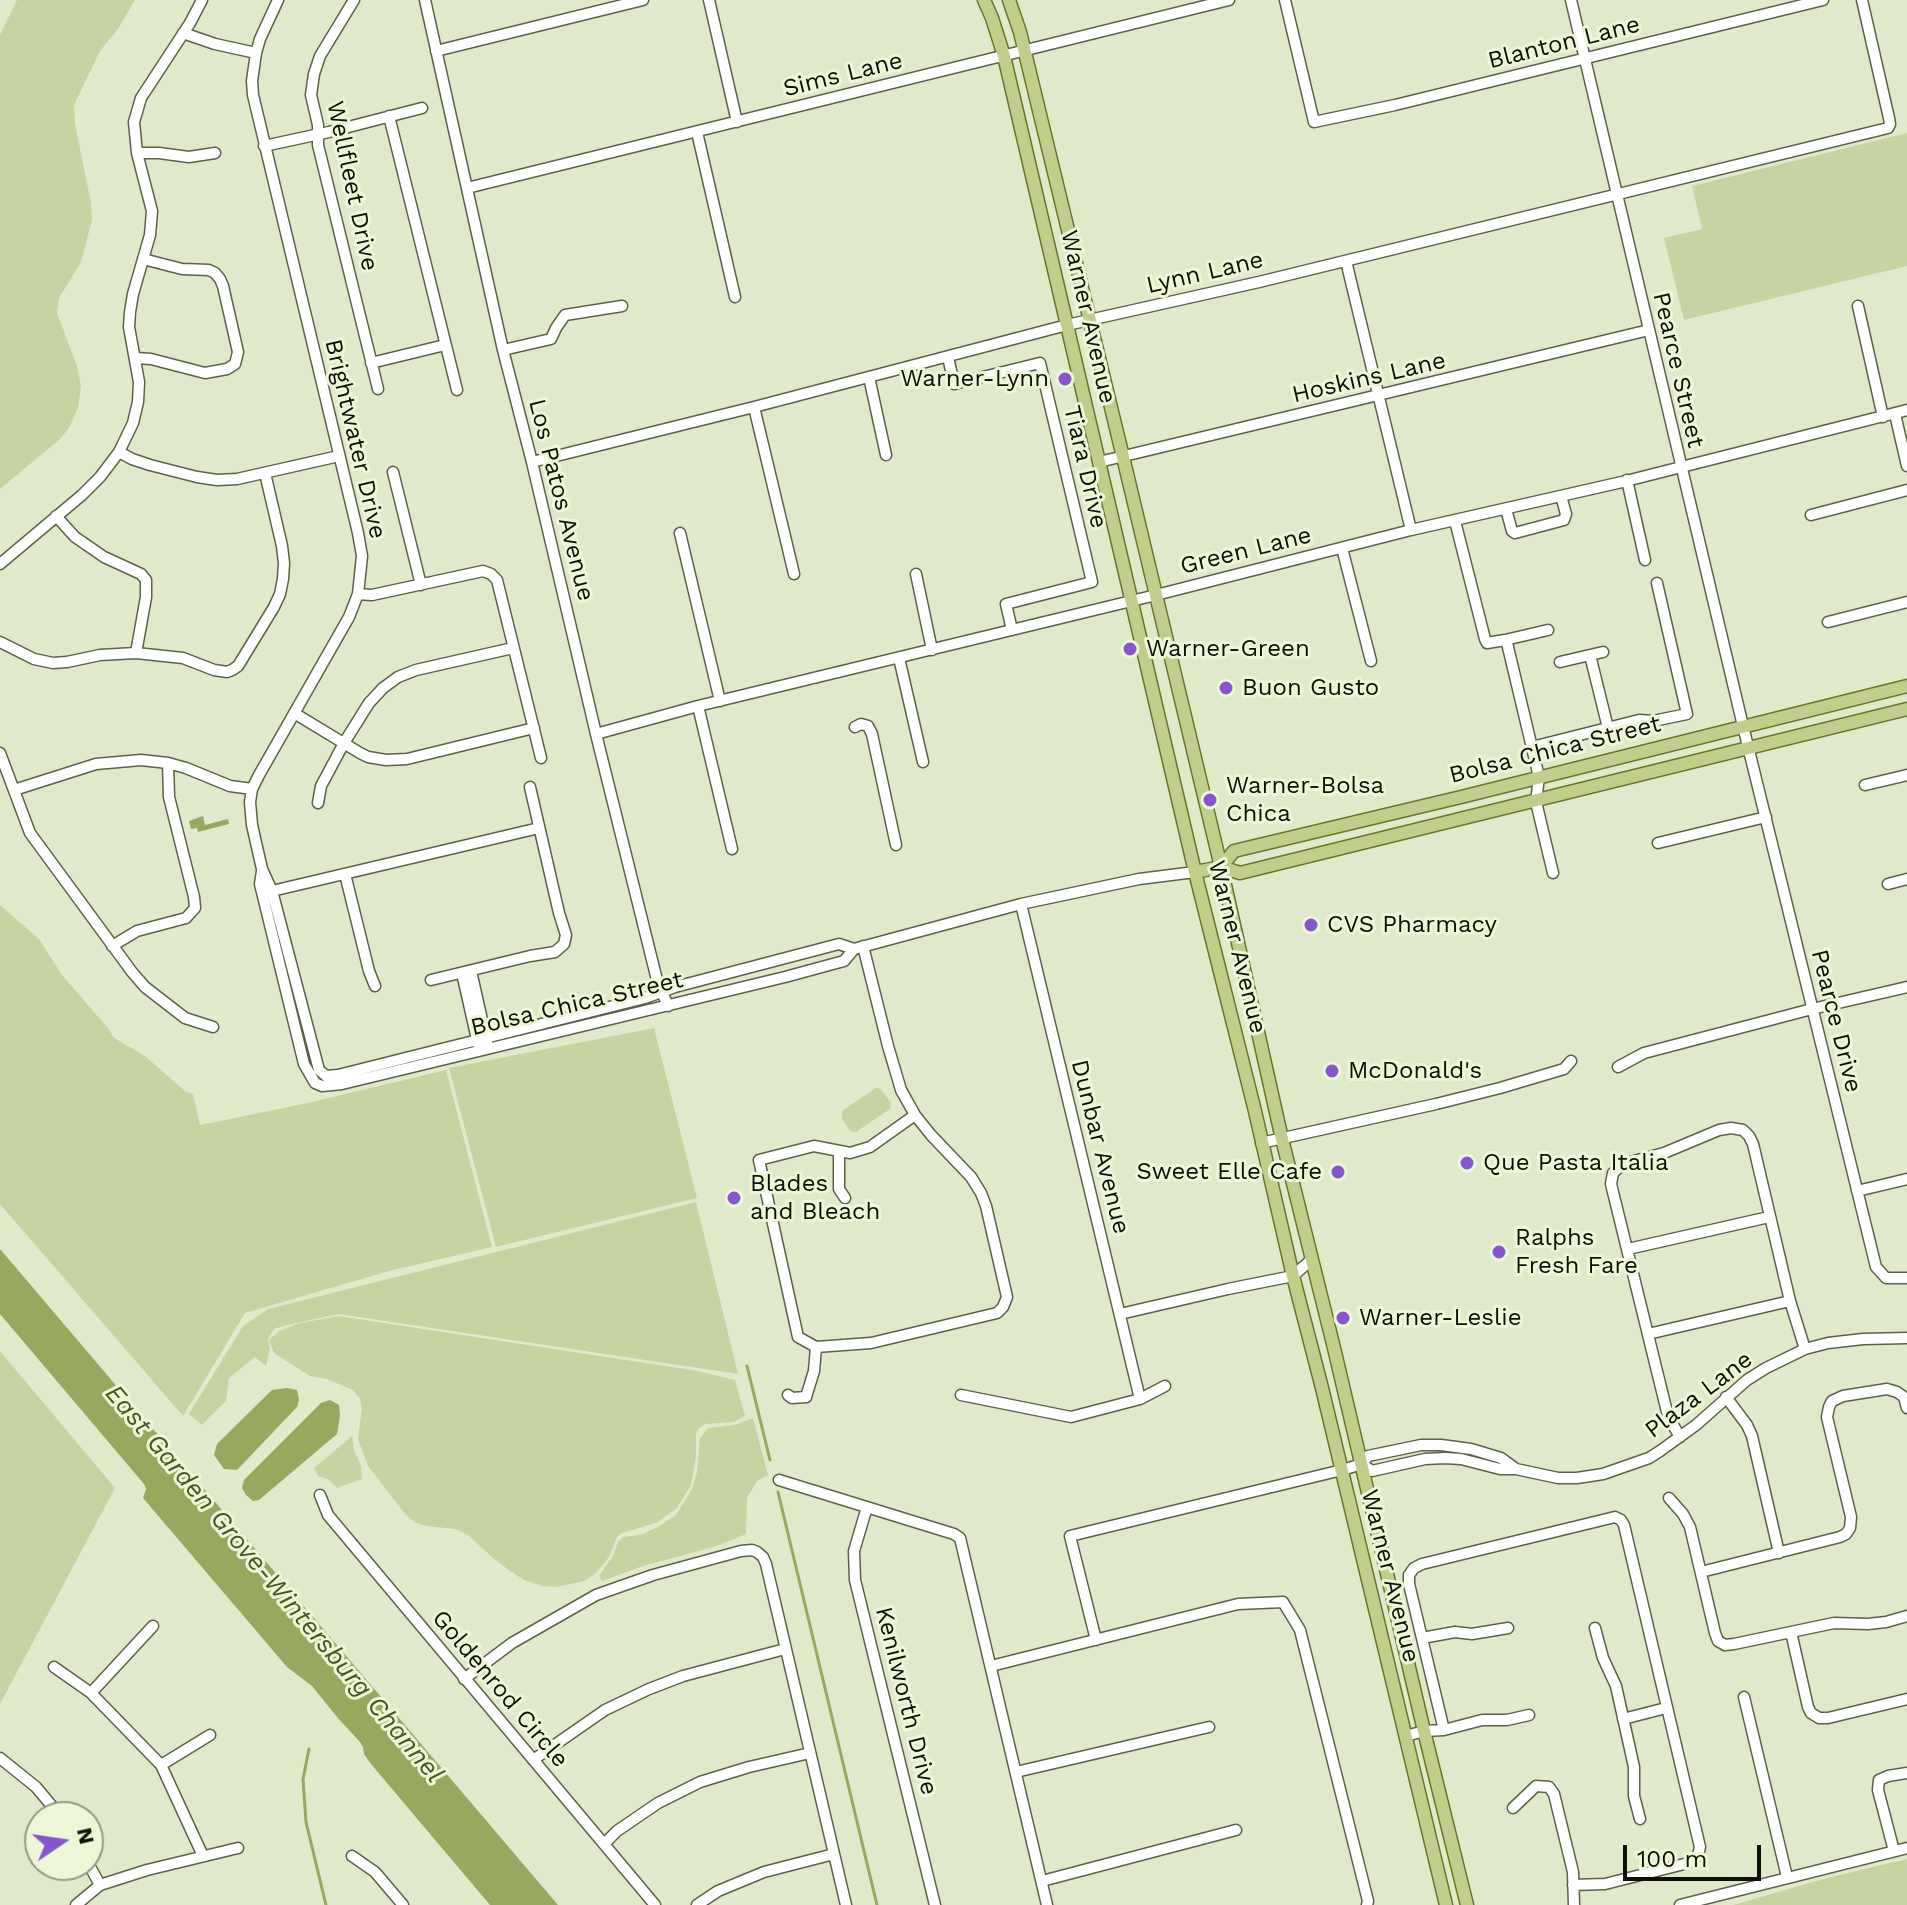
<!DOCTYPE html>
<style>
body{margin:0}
#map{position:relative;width:1907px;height:1905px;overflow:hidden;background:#e1e9cb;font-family:"Work Sans",sans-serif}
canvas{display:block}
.north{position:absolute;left:24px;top:1801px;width:80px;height:80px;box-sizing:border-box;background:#eef6d8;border:2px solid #949a84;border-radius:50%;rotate:77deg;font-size:22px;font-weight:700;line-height:32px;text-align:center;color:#0e1007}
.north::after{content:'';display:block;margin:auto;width:28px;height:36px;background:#8756ce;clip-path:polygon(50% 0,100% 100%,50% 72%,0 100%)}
.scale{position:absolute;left:1623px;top:1845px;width:138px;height:36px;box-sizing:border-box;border:4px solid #0e1007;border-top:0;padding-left:10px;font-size:24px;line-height:28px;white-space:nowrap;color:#0e1007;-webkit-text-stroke:6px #eef6d8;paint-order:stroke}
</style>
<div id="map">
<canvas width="1907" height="1905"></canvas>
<div class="north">N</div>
<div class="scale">100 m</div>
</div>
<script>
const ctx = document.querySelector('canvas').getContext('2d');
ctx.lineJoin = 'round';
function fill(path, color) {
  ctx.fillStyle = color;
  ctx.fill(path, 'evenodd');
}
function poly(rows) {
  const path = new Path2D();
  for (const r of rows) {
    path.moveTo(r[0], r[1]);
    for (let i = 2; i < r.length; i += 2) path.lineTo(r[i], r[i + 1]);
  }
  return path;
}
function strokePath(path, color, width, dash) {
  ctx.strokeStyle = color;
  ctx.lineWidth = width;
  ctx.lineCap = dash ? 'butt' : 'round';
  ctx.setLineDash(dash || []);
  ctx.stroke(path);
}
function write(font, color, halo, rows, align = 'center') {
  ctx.font = font + ' "Work Sans",sans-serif';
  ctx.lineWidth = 6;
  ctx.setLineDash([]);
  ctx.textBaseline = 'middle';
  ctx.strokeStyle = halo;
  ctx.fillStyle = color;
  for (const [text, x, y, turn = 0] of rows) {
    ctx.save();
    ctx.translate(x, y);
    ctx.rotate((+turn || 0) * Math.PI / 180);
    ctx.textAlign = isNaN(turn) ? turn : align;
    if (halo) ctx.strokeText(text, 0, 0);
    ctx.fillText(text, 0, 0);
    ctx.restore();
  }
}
const green = poly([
 [17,0,135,0,118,29,100,51,74,105,75,124,91,203,92,220,81,262,59,298,57,313,77,366,81,386,78,408,69,428,59,440,0,489,0,35],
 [1907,133,1907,266,1684,320,1664,238,1702,229,1692,186],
 [0,905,39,939,62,975,107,1027,114,1038,145,1056,186,1092,193,1094,200,1125,308,1103,446,1070,492,1247,389,1271,245,1313,183,1416,0,1204],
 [654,1028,697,1198,496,1247,449,1068],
 [876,1088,881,1089,891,1103,890,1109,856,1132,850,1131,842,1119,842,1111],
 [696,1202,738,1374,339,1314,287,1325,274,1329,268,1339,270,1349,266,1366,255,1357,229,1378,226,1401,202,1425,189,1414,243,1326,268,1309],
 [338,1316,698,1371,735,1380,745,1416,734,1422,705,1424,699,1428,696,1434,696,1456,691,1485,677,1508,658,1522,620,1534,617,1537,609,1557,595,1574,584,1581,557,1587,542,1586,524,1580,510,1571,493,1558,468,1535,455,1529,426,1526,416,1523,406,1515,368,1466,358,1439,362,1408,360,1399,353,1390,327,1379,310,1376,274,1353,269,1340,279,1331,300,1323],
 [0,1351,115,1488,0,1704],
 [753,1418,768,1475,757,1481,747,1498,746,1534,717,1546,643,1566,602,1581,599,1576,613,1556,618,1542,623,1537,640,1535,658,1527,676,1515,692,1489,697,1472,700,1438,708,1428,734,1425],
 [352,1436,354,1450,361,1466,362,1479,337,1488,328,1479,318,1476,314,1468],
 [1907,1859,1907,1905,1733,1905,1827,1878]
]);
const water = poly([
 [203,816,205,825,228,819,229,824,198,832,197,828,191,829,189,821],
 [0,1249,558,1905,490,1905,371,1764,364,1754,363,1747,360,1742,337,1717,312,1686,287,1667,143,1498,146,1489,144,1484,0,1314],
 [287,1388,297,1390,299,1400,297,1407,237,1470,224,1469,214,1455,217,1444,272,1390],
 [330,1400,339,1405,340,1416,337,1434,259,1500,253,1501,246,1495,242,1488,244,1480,321,1403]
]);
const stream = poly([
 [747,1366,770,1460],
 [778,1492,877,1905],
 [309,1749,303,1779,306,1822,326,1905]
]);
const minor = poly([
 [278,0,260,39,256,53,252,81,253,95,358,533,362,556,358,594,349,617,259,775,252,789,250,802,252,825,262,869,272,891,319,1070,326,1076,338,1075,645,998,675,987,839,944,854,949,1021,904,1139,879,1195,872],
 [354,0,320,56,314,74,311,95,318,125,318,145,378,389],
 [425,0,503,350,532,462,596,734,657,980,668,1006],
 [709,0,737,122],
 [1285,0,1314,122,1395,105,1823,0],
 [1571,0,1743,726,1876,1267,1886,1278,1907,1278],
 [183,33,215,44,256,53],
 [436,51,643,0],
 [389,116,457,390],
 [697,132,735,297],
 [264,146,329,132,422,108],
 [137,153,159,153,189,157,215,153],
 [467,188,1229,0],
 [1346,261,1411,530],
 [1858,306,1883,417],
 [503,350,551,339,556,328,565,315,622,306],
 [948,357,954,384,1040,363,1092,582,1006,604,1012,630],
 [136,358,151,359,205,373,227,369,235,364,238,352,223,286,220,279,215,273,209,270,182,269,143,259],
 [371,363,445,345],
 [869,377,886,455],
 [754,407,794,574],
 [1895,414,1907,466],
 [119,452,132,459,150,465,197,477,217,480,237,479,339,456],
 [532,462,754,407,1067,325,1259,282,1888,128,1890,124,1889,118,1862,0],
 [1099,462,1649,330],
 [393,472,421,585],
 [1627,480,1645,560],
 [1506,509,1512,531,1515,533,1564,520,1566,514,1561,496],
 [1811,515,1907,490],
 [56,516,75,537,91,548,104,557,141,574,146,580,146,597,136,653],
 [1455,521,1485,639,1487,643,1505,640,1507,643,1539,777,1536,802,1553,873],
 [680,533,720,701],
 [1342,548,1371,661],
 [0,564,82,495,100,477,119,452,133,423,138,402,139,382,129,327,130,312,133,294,150,235,152,211,137,153,134,122,141,98,190,23,202,0],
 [916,574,932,650],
 [358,594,372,595,483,571,491,574,497,580,541,758],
 [1828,622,1907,602],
 [1505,640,1548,630],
 [0,642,34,659,53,663,67,662,100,655,136,653,183,658,214,670,227,672,232,670,238,666,274,607,280,594,283,579,284,563,282,546,265,473],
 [1590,655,1608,728],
 [899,658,923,762],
 [1560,662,1603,652],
 [698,706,732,849],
 [294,713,360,753,368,757,386,760,407,759,534,728],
 [855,727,861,724,868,726,872,734,896,845],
 [596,734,698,706,1156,595,1411,530,1622,482,1907,410],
 [1532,747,1639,720,1653,721,1687,714,1657,583],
 [0,753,30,833,132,972,145,987,185,1018,213,1027],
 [1865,785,1907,775],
 [14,790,96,764,141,760,168,763,186,768,230,786,252,789],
 [318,803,321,786,344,743,369,703,383,688,398,677,416,670,513,648],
 [1658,843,1766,817],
 [262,871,260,884,304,1064,315,1083,322,1086,342,1084,785,977,844,961,854,949],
 [345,874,369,971,375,986],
 [1888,884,1907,879],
 [272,891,539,828],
 [1021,904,1140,1399],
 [112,946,137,931,186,918,195,908,194,897,169,797,168,763],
 [471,971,487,1042],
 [462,973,478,1044],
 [431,980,530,956,555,952,564,944,566,935,559,913,530,787],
 [1618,1067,1644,1053,1812,1009,1907,987],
 [1261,1143,1436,1104,1500,1088,1564,1069,1571,1061],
 [839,1151,839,1189,845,1198],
 [1857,1191,1907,1179],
 [1628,1249,1769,1217],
 [1120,1314,1228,1289,1293,1276,1312,1259],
 [1648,1334,1790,1301],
 [816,1347,871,1343,997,1313,1003,1307,1007,1297,986,1206,981,1193,971,1177,931,1135,915,1115,901,1090,888,1046,863,946],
 [816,1347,798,1337,759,1160,814,1146,850,1153,870,1147,915,1115],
 [788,1395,792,1398,806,1397,814,1371,816,1347],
 [961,1395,1071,1417,1140,1399,1165,1386],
 [1726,1397,1747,1425,1752,1436,1779,1553],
 [1680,1437,1668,1416,1611,1184,1613,1173,1623,1164,1664,1153,1719,1130,1731,1128,1743,1130,1749,1136,1753,1144,1790,1301,1805,1349],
 [1362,1464,1372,1471,1425,1459,1445,1458,1461,1459,1500,1469,1516,1469,1558,1478,1577,1478,1603,1474,1649,1458,1660,1451,1696,1425,1747,1380,1766,1368,1805,1349,1828,1343,1863,1339,1907,1338],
 [779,1480,954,1534,960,1538,1047,1905],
 [320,1495,328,1515,655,1905],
 [1669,1498,1683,1514,1690,1527,1715,1633,1718,1641,1725,1645,1734,1644,1834,1623,1868,1624,1886,1622,1907,1616],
 [867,1507,854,1551,855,1580,935,1905],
 [1701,1572,1840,1537,1846,1534,1850,1528,1851,1517,1827,1417,1829,1407,1832,1401,1843,1396,1887,1389,1897,1392,1904,1397,1907,1408],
 [1595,1628,1603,1658,1616,1686,1634,1767,1634,1796,1640,1819],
 [1791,1632,1808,1707,1811,1713,1819,1718,1828,1718,1907,1699],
 [1422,1638,1455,1632,1472,1634,1508,1628],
 [1096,1640,1070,1536,1342,1470,1362,1464,1368,1456,1421,1445,1441,1445,1471,1449,1501,1458,1516,1469],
 [991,1666,1238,1604,1283,1602,1300,1630,1368,1901,1367,1905],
 [54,1667,91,1693,161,1765,203,1856],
 [464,1679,512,1643,596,1595,653,1575,741,1551,752,1550,757,1552,763,1557,766,1564,846,1905],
 [91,1693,153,1626],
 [1744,1697,1787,1877],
 [1623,1719,1666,1708],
 [1444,1730,1409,1584,1409,1575,1414,1568,1422,1564,1615,1517,1621,1520,1624,1525,1700,1847,1698,1855,1692,1862,1605,1884,1573,1885],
 [1406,1736,1424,1731,1444,1730,1482,1720,1507,1720,1529,1715],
 [0,1758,36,1787,61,1817],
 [533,1760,605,1710,649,1689,683,1676,785,1649],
 [161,1765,210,1735],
 [1016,1772,1209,1727],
 [1513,1808,1536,1786,1549,1787,1554,1794,1573,1872,1574,1905],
 [605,1843,617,1831,658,1803,700,1782,749,1767,810,1753],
 [1894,1851,1878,1790,1879,1780,1888,1776,1907,1773],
 [352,1856,375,1872,403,1905],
 [88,1863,100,1885],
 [1042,1881,1236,1830],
 [76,1905,100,1885,147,1870,238,1848],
 [697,1905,718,1891,764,1872,834,1854],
 [1680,1905,1907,1848]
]);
const major = poly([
 [984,0,992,18,1004,56,1195,872,1254,1107,1293,1276,1322,1388,1446,1905],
 [1009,0,1020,32,1123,457,1221,867,1282,1139,1334,1348,1424,1731,1467,1905],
 [1221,867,1234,851,1461,797,1907,686],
 [1195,872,1221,867,1240,873,1907,709]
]);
const markers = [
 [1065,379,8,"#8756ce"],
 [1130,649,8,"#8756ce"],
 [1226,688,8,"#8756ce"],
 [1210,800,8,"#8756ce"],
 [1311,925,8,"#8756ce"],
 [1332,1071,8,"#8756ce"],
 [1467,1163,8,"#8756ce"],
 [1338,1172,8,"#8756ce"],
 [734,1198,8,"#8756ce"],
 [1499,1252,8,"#8756ce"],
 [1343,1318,8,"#8756ce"]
];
const streetNames = [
 ["Blanton Lane",1564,43,-14],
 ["Sims Lane",843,75,-14],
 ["Wellfleet Drive",352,186,78],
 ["Lynn Lane",1205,273,-13],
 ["Warner Avenue",1088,317,77],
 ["Pearce Street",1678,370,77],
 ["Hoskins Lane",1369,378,-13],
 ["Brightwater Drive",355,439,77],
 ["Tiara Drive",1085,467,77],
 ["Los Patos Avenue",561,500,76],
 ["Green Lane",1246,551,-14],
 ["Bolsa Chica Street",1555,750,-14],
 ["Warner Avenue",1237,947,76],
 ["Bolsa Chica Street",577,1004,-13],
 ["Pearce Drive",1836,1021,76],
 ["Dunbar Avenue",1100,1147,76],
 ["Plaza Lane",1699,1395,-37],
 ["Warner Avenue",1390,1576,76],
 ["Goldenrod Circle",500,1689,50],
 ["Kenilworth Drive",906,1701,76]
];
const poiNames = [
 ["Warner-Lynn",1049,379,"right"],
 ["Warner-Green",1146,649],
 ["Buon Gusto",1242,688],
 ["Warner-Bolsa",1226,786],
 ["Chica",1226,814],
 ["CVS Pharmacy",1327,925],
 ["McDonald's",1348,1071],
 ["Que Pasta Italia",1483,1163],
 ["Sweet Elle Cafe",1322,1172,"right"],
 ["Blades",750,1184],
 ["and Bleach",750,1212],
 ["Ralphs",1515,1238],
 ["Fresh Fare",1515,1266],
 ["Warner-Leslie",1359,1318]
];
const waterNames = [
 ["East Garden Grove-Wintersburg Channel",274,1584,50]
];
fill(green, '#c7d4a1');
fill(water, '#98a85e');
strokePath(stream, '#98a85e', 3);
strokePath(minor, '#5b6248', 13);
strokePath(major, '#68762b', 15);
strokePath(minor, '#fff', 10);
strokePath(major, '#c1ce8b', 12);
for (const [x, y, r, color] of markers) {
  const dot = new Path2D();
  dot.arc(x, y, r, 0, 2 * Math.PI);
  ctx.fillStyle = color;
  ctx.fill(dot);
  strokePath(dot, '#eef6d8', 3);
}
write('24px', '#0e1007', '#eef6d8', streetNames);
write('24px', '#0e1007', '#eef6d8', poiNames, 'left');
write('italic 26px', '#4b5620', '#eef6d8', waterNames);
</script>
